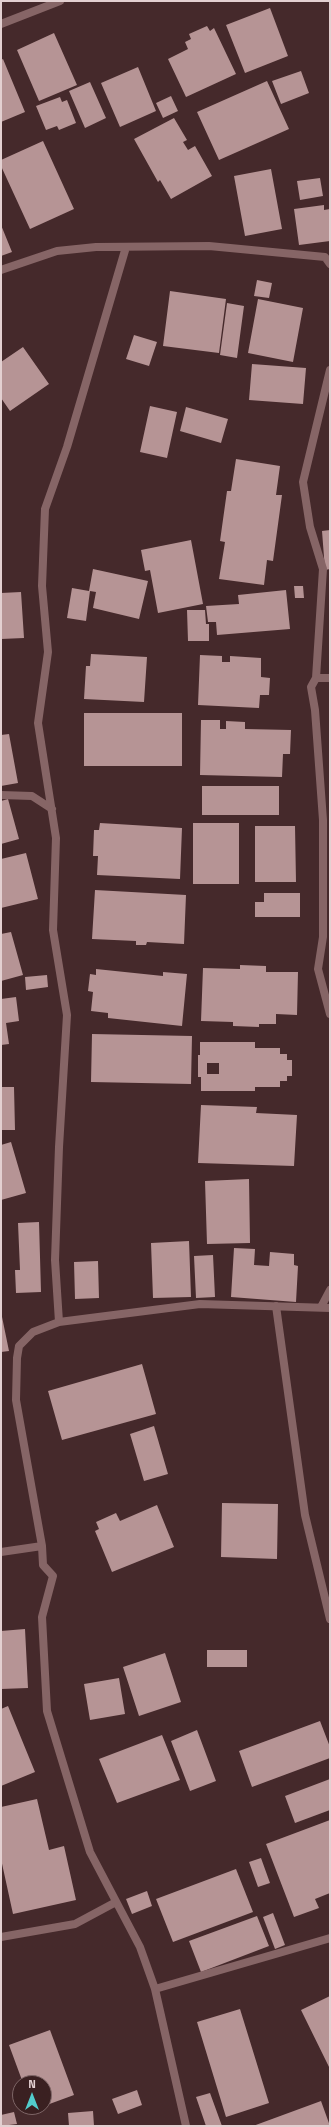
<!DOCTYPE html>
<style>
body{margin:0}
#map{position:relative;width:331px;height:2127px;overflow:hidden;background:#45292b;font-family:"Titillium Web",sans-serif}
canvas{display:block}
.frame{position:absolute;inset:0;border:2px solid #e3d0d1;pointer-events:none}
.north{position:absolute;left:12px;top:2075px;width:40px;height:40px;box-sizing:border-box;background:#3a2021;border:1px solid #7e6667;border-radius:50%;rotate:0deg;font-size:11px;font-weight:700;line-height:16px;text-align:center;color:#e3d0d1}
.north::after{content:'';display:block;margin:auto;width:14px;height:18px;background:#52cdcd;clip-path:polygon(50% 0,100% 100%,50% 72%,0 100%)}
</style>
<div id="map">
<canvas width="331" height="2127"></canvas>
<div class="frame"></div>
<div class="north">N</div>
</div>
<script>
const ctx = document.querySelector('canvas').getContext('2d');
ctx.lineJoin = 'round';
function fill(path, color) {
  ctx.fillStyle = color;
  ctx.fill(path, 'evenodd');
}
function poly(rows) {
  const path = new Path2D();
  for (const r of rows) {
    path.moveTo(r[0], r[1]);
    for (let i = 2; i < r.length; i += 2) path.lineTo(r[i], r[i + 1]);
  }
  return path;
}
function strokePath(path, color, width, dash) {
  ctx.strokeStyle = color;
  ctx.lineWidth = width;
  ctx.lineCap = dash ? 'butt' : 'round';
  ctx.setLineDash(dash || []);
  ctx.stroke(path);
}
const building = poly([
 [270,8,288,56,245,73,226,25],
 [207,26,210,31,214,28,236,74,186,97,168,59,188,49,185,42,191,39,189,34],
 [54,33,77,85,39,101,17,50],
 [3,59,25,112,1,122,1,60],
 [138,67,156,111,120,127,101,83],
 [301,71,309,93,281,104,272,81],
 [267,81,289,129,219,160,197,112],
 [90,82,106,118,85,128,69,91],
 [171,96,178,111,163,118,156,103],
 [60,97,62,102,67,100,76,123,59,130,57,126,46,130,36,106],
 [174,118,187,140,183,142,188,150,195,146,212,176,171,199,160,180,158,182,134,139],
 [43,141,74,209,30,229,1,166,1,160],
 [271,169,282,229,245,236,234,176],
 [320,178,323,196,300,200,297,181],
 [324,205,324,210,330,209,330,241,299,245,294,209],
 [1,225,12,252,1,256],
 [257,280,272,283,269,298,254,296],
 [170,291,226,299,219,353,163,346],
 [258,299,303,308,293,362,248,353],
 [227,303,244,306,237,358,220,355],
 [134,335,157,342,149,366,126,359],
 [23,347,49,384,10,411,1,398,1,362],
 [252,364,306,368,303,404,249,400],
 [150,406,177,412,167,458,140,452],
 [186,407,228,419,221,443,180,431],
 [236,459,280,466,276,495,282,495,273,561,267,560,264,585,219,579,225,542,220,541,227,491,231,491],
 [330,530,330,569,325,570,322,531],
 [191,540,203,604,158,613,150,570,145,571,141,550],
 [93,569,148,581,139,619,93,608,96,592,90,591,86,621,67,618,72,588,89,591],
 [294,586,303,586,304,598,295,598],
 [286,590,290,629,217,635,216,622,208,622,206,606,239,604,238,595],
 [21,592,24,638,1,639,1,593],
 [187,610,205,610,206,624,209,624,209,641,188,641],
 [91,654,147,657,144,702,84,699,86,666,90,666],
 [200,655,222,656,222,662,230,662,230,656,261,658,261,677,270,678,269,695,260,695,259,708,198,705],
 [84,713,182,713,182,766,84,766],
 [201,720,220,720,220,729,226,729,226,721,245,722,245,729,291,730,290,754,283,754,282,777,200,775],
 [9,734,18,783,1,786,1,735],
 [202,786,279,786,279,815,202,815],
 [8,799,19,839,1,844,1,801],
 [100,823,182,828,180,879,97,875,98,856,93,856,94,830,99,830],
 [193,823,239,823,239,884,193,884],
 [255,826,295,826,296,882,255,882],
 [26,853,38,899,1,908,1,859],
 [95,890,186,895,184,944,147,942,146,945,136,945,136,941,92,939],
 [264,893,300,893,300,917,255,917,255,902,264,902],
 [11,932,23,975,1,981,1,934],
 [240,965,266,966,266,972,298,972,297,1015,276,1014,276,1024,259,1024,259,1027,233,1026,233,1022,201,1021,203,968,240,969],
 [96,969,163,976,163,972,187,974,182,1026,108,1018,108,1013,91,1011,93,992,88,991,90,974,96,975],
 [47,975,48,987,26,990,25,977],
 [16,997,19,1021,6,1023,9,1044,1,1045,1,999],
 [92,1034,192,1036,191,1084,91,1082],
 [200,1042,255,1042,255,1048,280,1048,280,1054,287,1054,287,1060,292,1060,292,1076,287,1076,287,1081,280,1081,280,1087,255,1087,255,1091,201,1091,201,1077,198,1077,198,1055,200,1055],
 [207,1063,219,1063,219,1074,207,1074],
 [1,1087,14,1087,15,1130,1,1130],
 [201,1105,257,1107,256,1113,297,1115,294,1166,198,1163],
 [11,1142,26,1193,1,1200,1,1145],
 [249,1179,250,1243,207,1244,205,1181],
 [39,1222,41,1292,16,1293,15,1270,20,1270,18,1223],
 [189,1241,191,1297,153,1298,151,1243],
 [234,1248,255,1249,254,1265,269,1266,270,1252,294,1254,294,1265,298,1266,296,1302,231,1297],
 [213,1255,215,1297,196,1298,194,1256],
 [98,1261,99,1298,75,1299,74,1262],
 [1,1312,9,1351,1,1352],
 [142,1364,156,1414,62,1440,48,1391],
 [154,1426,168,1474,144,1481,130,1434],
 [222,1503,278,1504,277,1559,221,1557],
 [157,1505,174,1547,112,1572,95,1531,99,1529,96,1522,116,1513,120,1521],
 [25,1629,28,1688,1,1689,1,1631],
 [207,1650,247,1650,247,1667,207,1667],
 [165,1653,181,1702,139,1716,123,1667],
 [119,1678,125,1714,90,1720,84,1684],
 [8,1706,35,1772,1,1786,1,1709],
 [320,1721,330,1747,330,1758,252,1787,239,1751],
 [197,1730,216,1781,190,1791,171,1741],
 [162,1735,180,1780,117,1803,99,1759],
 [330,1779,330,1810,295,1823,285,1796],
 [37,1799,49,1850,64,1846,76,1900,13,1914,1,1859,1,1807],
 [330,1820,330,1893,315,1899,319,1908,294,1917,266,1844],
 [261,1858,270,1883,258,1887,249,1862],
 [236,1869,253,1912,173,1942,156,1899],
 [147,1891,152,1906,132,1914,126,1899],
 [273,1913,285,1945,275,1949,263,1917],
 [257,1916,269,1946,201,1972,189,1941],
 [330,1996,330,2069,301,2010],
 [240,2009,269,2103,226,2117,197,2022],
 [50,2030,74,2095,44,2106,44,2083,23,2083,9,2045],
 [137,2090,142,2105,118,2114,112,2099],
 [210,2093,222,2126,206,2126,196,2097],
 [321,2101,330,2126,253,2126],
 [93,2111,94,2126,69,2126,68,2113],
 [14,2112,17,2124,1,2126,1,2115]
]);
const minor = poly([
 [1,24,60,1],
 [1,270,57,251,96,247,209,246,325,257,330,264],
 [330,370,303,482,310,527,323,569,316,678,311,687,315,710,323,820,323,937,318,969,330,1014],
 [316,678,330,678],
 [1,795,32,796,52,809],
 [276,1306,305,1515,330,1619],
 [321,1307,330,1290],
 [59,1322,55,1260,59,1147,67,1015,53,930,56,838,38,723,48,652,42,586,45,509,67,447,126,247],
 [1,1552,42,1546],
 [1,1937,75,1924,116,1902],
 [155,1989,330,1938],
 [186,2126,155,1989,140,1947,90,1852,47,1711,42,1617,53,1576,43,1565,42,1546,16,1400,17,1358,19,1346,33,1332,59,1322,200,1304,330,1308]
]);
fill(building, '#b69495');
strokePath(minor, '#866566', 8);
</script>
